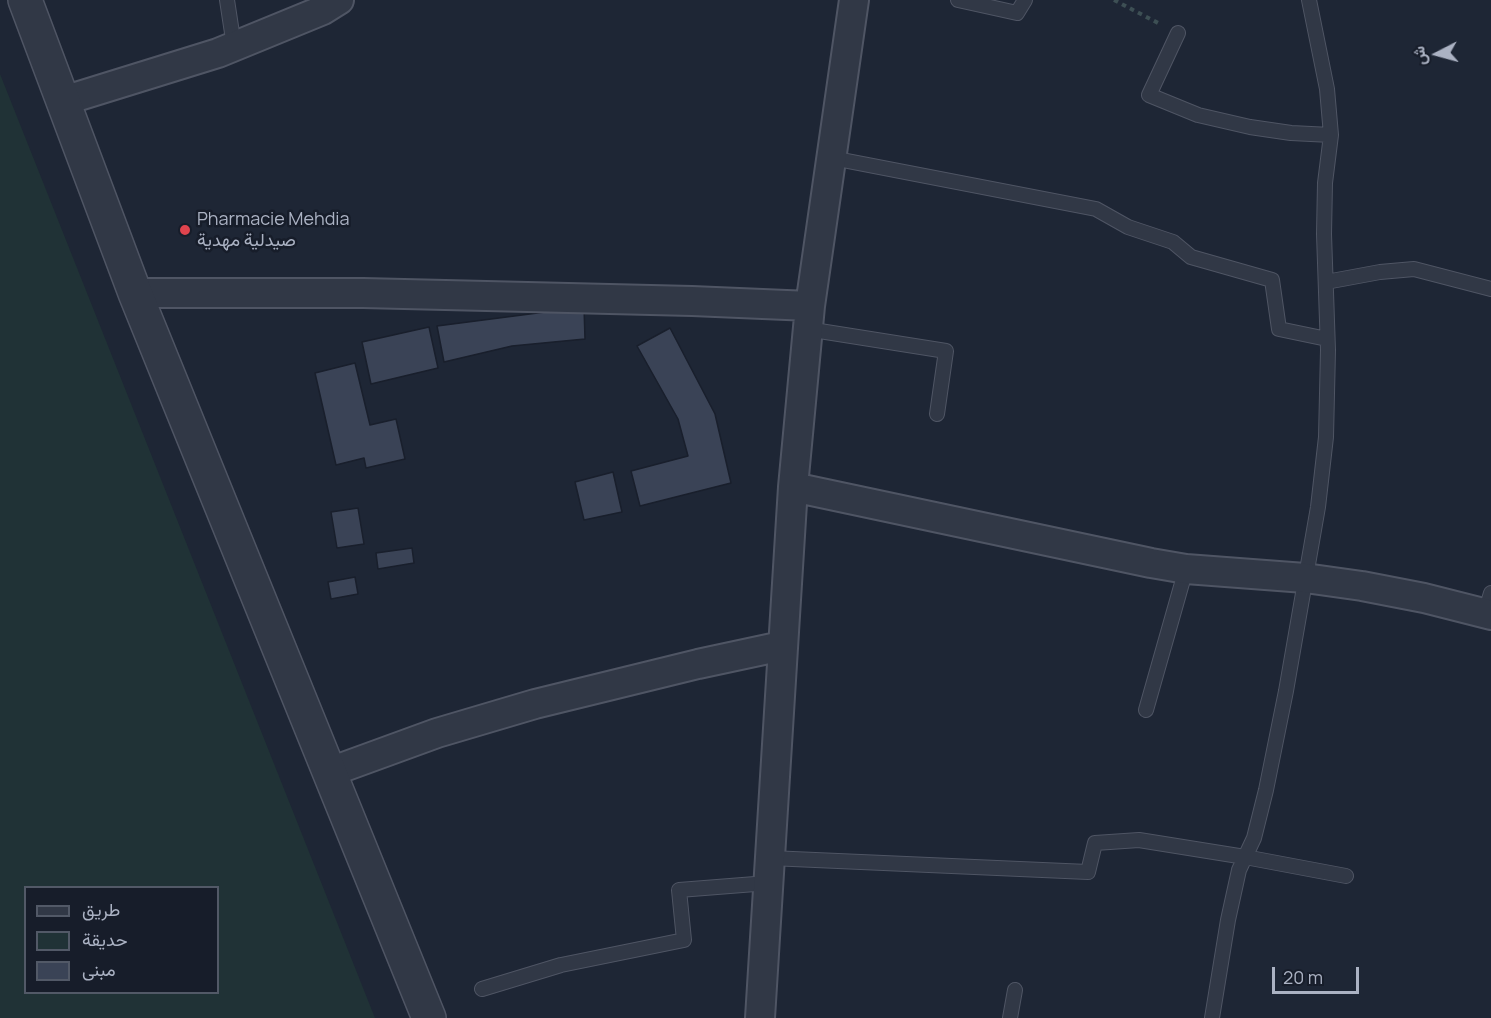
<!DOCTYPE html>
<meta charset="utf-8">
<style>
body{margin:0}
#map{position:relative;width:1491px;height:1018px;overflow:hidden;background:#1e2635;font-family:Manrope,Vazirmatn,sans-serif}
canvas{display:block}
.legend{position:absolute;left:24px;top:886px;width:195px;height:108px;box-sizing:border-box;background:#171d2a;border:2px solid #525967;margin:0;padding:8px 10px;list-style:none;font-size:18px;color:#abb2c3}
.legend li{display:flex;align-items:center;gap:12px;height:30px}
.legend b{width:30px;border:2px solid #525967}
.north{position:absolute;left:1407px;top:24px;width:60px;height:60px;-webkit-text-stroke:4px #171d2a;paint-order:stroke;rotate:264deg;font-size:16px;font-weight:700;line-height:24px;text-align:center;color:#abb2c3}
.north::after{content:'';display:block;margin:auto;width:21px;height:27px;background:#abb2c3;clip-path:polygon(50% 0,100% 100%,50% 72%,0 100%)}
.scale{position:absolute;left:1272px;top:967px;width:87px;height:27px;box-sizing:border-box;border:3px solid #abb2c3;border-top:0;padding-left:8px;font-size:18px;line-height:21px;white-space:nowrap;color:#abb2c3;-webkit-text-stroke:4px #171d2a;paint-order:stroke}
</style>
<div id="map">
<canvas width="1491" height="1018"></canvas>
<ul class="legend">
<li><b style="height:8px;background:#313846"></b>طريق</li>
<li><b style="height:16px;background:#203236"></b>حديقة</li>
<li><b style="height:16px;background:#3a4356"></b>مبنى</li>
</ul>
<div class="north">ش</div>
<div class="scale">20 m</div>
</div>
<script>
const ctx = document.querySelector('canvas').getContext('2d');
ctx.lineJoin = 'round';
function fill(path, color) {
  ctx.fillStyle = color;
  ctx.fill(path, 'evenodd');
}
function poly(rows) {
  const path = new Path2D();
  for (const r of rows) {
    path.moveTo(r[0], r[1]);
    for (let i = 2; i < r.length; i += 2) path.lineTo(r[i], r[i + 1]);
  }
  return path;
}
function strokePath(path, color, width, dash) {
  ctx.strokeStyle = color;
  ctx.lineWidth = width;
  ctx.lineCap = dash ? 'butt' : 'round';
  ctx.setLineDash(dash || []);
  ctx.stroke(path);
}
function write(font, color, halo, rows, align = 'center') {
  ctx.font = font + ' Manrope,Vazirmatn,sans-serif';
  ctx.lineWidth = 5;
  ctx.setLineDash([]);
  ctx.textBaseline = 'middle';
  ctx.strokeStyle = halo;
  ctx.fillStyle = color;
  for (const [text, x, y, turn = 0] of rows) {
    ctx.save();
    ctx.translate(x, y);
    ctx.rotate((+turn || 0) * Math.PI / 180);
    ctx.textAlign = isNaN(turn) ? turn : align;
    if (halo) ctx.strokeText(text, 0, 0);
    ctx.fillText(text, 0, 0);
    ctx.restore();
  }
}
const green = poly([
 [0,74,375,1018,0,1018],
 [26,888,218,888,218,992,26,992]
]);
const building = poly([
 [584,307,585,339,512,346,444,362,437,326,584,307],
 [429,327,438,368,371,384,362,342,429,327],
 [670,328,715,414,731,483,640,506,631,471,688,456,678,419,637,346,670,328],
 [355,363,370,425,396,419,405,459,366,468,364,458,336,465,315,373,355,363],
 [613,472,622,512,584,520,575,482,613,472],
 [358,508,364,544,337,548,331,512,358,508],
 [412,548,414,563,378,569,376,553,412,548],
 [355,577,358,594,331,599,328,582,355,577]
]);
const path = poly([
 [1114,0,1160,24]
]);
const service = poly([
 [227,0,234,46],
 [958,0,1017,13,1025,0],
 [1178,33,1149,95,1198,115,1250,127,1291,133,1331,135],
 [832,158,1096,209,1128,227,1173,242,1191,257,1272,280,1279,329,1327,339],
 [1326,282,1380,272,1414,269,1491,289],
 [807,329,946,351,937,414],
 [1485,613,1491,593],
 [1146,710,1186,569],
 [770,858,1088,872,1095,843,1139,840,1245,857,1346,876],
 [482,989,561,965,684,940,679,890,768,883],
 [1010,1018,1015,990],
 [1212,1018,1228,920,1239,870,1254,838,1266,790,1286,691,1318,507,1326,437,1328,350,1324,234,1325,183,1331,135,1327,89,1309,0]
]);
const minor = poly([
 [63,101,218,53,323,10,339,0],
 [135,293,363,293,692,301,810,306],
 [793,487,1151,563,1186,569,1305,578,1362,586,1424,598,1491,615],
 [330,772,437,733,535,704,698,664,782,646],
 [760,1018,793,487,810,306,854,0]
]);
const tertiary = poly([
 [25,0,135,293,429,1018]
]);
const markers = [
 [185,230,6,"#e0444e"]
];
const poiNames = [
 ["Pharmacie Mehdia",197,220],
 ["صيدلية مهدية",197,241]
];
fill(green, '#203236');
fill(building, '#3a4356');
strokePath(building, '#191f2c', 1.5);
strokePath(service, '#4f5564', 16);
strokePath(minor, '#4f5564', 32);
strokePath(tertiary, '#4f5564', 36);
strokePath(path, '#3d4f54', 4, [4.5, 4.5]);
strokePath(service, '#313846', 14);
strokePath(minor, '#313846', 28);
strokePath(tertiary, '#313846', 33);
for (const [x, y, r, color] of markers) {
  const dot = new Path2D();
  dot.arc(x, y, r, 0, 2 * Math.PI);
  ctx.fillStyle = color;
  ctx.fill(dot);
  strokePath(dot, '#171d2a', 2);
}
write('18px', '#abb2c3', '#171d2a', poiNames, 'left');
</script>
